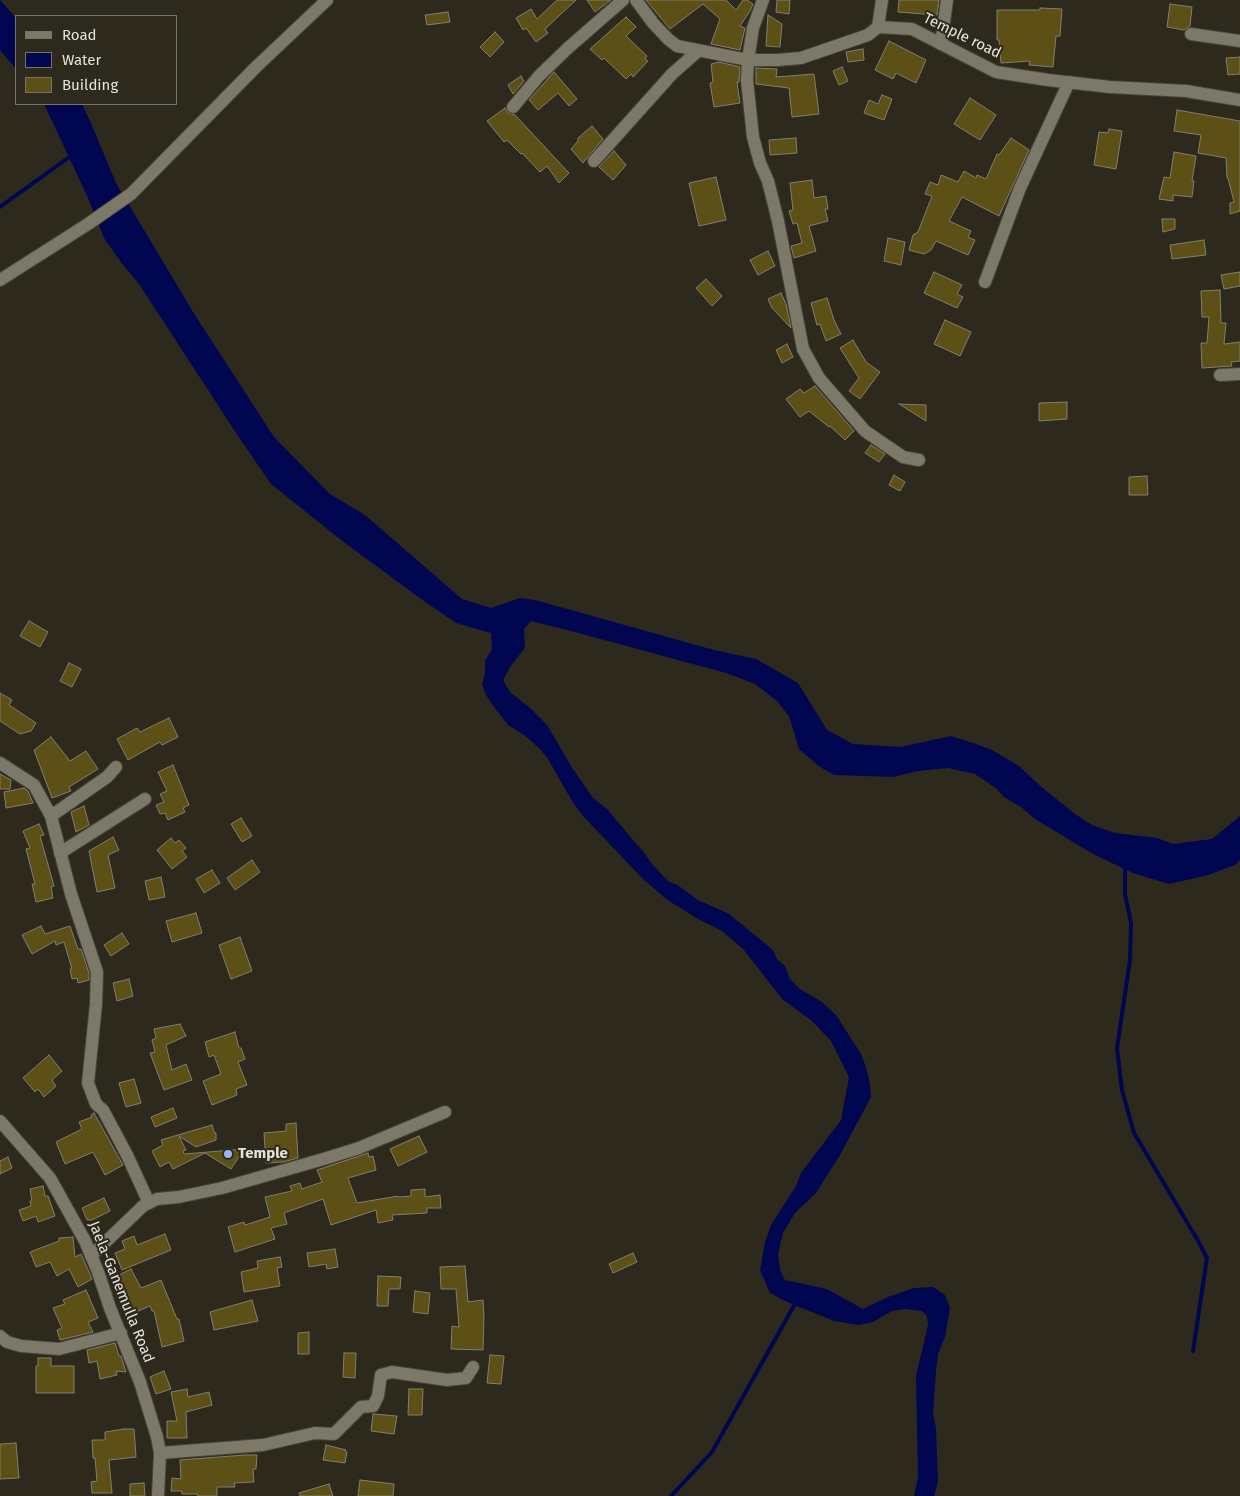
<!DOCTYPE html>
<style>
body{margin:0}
#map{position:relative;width:1240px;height:1496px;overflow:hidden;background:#2d2a1d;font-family:"Fira Sans",sans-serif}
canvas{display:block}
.legend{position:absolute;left:15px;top:15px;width:162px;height:90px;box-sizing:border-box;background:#2d2a1d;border:1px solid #767469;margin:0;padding:6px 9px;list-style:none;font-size:15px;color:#e4e2da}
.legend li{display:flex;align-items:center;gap:10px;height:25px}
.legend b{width:25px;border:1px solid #767469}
</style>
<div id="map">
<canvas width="1240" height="1496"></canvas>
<ul class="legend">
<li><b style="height:6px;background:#7c7969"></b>Road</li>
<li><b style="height:14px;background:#00064f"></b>Water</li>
<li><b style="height:14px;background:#5c5016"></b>Building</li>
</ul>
</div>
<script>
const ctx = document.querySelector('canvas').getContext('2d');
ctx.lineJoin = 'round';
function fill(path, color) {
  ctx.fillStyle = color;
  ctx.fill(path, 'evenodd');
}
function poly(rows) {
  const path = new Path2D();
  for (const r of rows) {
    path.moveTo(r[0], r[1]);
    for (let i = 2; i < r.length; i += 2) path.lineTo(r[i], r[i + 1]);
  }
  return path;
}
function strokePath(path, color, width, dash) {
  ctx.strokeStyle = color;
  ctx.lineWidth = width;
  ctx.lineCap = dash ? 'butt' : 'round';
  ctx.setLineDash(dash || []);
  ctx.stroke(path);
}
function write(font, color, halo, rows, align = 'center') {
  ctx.font = font + ' "Fira Sans",sans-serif';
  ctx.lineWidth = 4;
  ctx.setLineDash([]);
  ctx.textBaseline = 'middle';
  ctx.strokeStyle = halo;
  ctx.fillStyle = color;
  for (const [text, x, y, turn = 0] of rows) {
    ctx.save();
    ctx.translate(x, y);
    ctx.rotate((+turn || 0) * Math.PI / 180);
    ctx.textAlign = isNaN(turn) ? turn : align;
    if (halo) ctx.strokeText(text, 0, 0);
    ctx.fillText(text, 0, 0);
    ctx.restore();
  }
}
const water = poly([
 [0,0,16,18,16,69,0,50],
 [44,104,82,104,90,121,116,183,193,312,274,437,330,494,365,515,462,599,491,608,520,598,535,600,714,650,756,659,798,683,827,730,853,744,900,747,951,736,976,744,992,750,1019,766,1038,784,1075,814,1092,825,1115,833,1157,838,1173,844,1212,839,1240,816,1240,860,1235,865,1208,875,1169,884,1133,873,1093,854,1035,819,1021,807,1004,797,997,789,975,774,948,768,918,771,893,777,834,775,820,767,799,749,789,716,777,701,755,684,726,673,571,631,531,621,524,629,525,648,512,664,503,680,510,692,530,708,547,725,571,766,593,798,607,809,645,854,652,864,668,881,679,886,698,900,729,914,773,950,777,959,785,966,790,979,800,989,822,1002,836,1015,861,1054,866,1067,870,1084,871,1097,840,1155,816,1193,795,1213,783,1233,778,1254,780,1270,785,1280,827,1289,863,1309,888,1297,914,1288,933,1287,945,1295,950,1308,945,1337,938,1354,936,1370,933,1414,936,1428,938,1481,934,1496,914,1496,918,1478,916,1376,928,1325,927,1316,922,1311,905,1309,892,1311,873,1322,859,1325,834,1321,787,1302,770,1293,760,1270,765,1242,771,1225,796,1186,801,1173,841,1120,849,1077,831,1041,812,1021,782,999,744,950,722,931,698,919,666,899,642,878,582,815,572,801,548,759,540,749,524,735,508,725,494,707,486,695,482,684,485,674,485,661,492,649,491,633,456,623,421,599,341,540,271,484,238,436,139,284,120,261,104,238,88,198]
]);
const stream = poly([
 [0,207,68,158],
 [1125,866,1125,894,1131,923,1130,960,1117,1048,1122,1090,1134,1133,1197,1239,1207,1258,1193,1351],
 [671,1496,712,1452,796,1302]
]);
const building = poly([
 [557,0,576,0,545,29,548,33,536,42,526,28,523,30,516,18,531,9,537,19,557,0],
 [587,0,611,0,595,12,587,0],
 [646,0,726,0,736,10,743,0,747,0,753,4,750,11,740,26,745,28,740,50,711,44,720,19,703,4,670,29,646,0],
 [777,0,790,0,789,14,776,12,777,0],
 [899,0,939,0,937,15,898,12,899,0],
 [1170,4,1192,7,1190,26,1184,30,1167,27,1170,4],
 [1040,8,1062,9,1060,36,1056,36,1053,67,1029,65,1030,61,1001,63,999,40,997,40,997,10,1040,10,1040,8],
 [448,12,450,22,427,25,425,15,448,12],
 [768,15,782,24,780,47,766,46,768,15],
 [626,17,636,27,626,36,647,56,645,59,648,61,633,77,631,74,626,79,604,58,602,60,590,49,626,17],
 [495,32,504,42,490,57,480,47,495,32],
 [889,41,926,60,916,83,896,73,893,79,875,70,889,41],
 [863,49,864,60,848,62,846,52,863,49],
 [1240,57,1240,74,1228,75,1226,58,1240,57],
 [719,62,740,67,739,82,737,82,740,103,714,107,710,83,713,82,711,64,719,62],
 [842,67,848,81,839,85,833,71,842,67],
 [756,68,777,69,776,77,814,74,819,114,792,117,789,88,756,84,756,68],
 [554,72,577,99,569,106,558,93,538,110,529,100,554,72],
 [521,76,524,81,513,94,508,85,521,76],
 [882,95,892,99,884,120,864,113,869,100,878,104,882,95],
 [970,98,996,115,980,140,954,124,970,98],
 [505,108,508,113,515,115,569,173,559,183,547,166,540,172,522,153,521,154,507,140,504,142,487,121,505,108],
 [1177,110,1240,121,1240,211,1230,214,1230,203,1234,202,1228,178,1227,178,1226,158,1198,153,1201,135,1174,131,1177,110],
 [592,126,603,139,583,163,571,149,578,141,578,138,592,126],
 [1109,129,1122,131,1116,169,1094,165,1099,132,1108,133,1109,129],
 [796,138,797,153,770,155,769,140,796,138],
 [1011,138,1029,150,999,216,962,197,949,221,971,231,968,237,975,240,968,255,936,241,931,250,924,254,909,250,913,235,918,232,932,196,925,194,930,182,938,185,941,175,958,182,964,171,976,178,977,175,986,179,997,154,999,155,1011,138],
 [614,151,626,165,613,180,599,167,614,151],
 [1174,152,1196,156,1192,181,1194,181,1192,197,1173,195,1173,201,1159,199,1164,177,1170,178,1174,152],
 [716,177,726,220,699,226,689,183,716,177],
 [812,180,814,198,826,196,828,209,825,209,828,221,809,226,816,251,794,258,791,246,802,243,797,223,793,224,789,211,793,210,790,183,812,180],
 [1162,219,1175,219,1175,229,1163,232,1162,219],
 [888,238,905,242,901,265,884,261,888,238],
 [1204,240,1206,255,1172,259,1170,245,1204,240],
 [768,251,775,266,758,275,750,260,768,251],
 [934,272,962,285,957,294,963,297,957,308,924,293,934,272],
 [1240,272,1240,286,1224,289,1221,275,1240,272],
 [706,279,722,296,712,306,696,288,706,279],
 [1220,290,1221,323,1226,323,1224,344,1240,342,1240,361,1231,362,1232,366,1202,368,1201,343,1207,343,1209,317,1202,317,1201,291,1220,290],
 [781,293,786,304,791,328,772,308,768,299,781,293],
 [827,298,834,320,841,334,826,341,820,324,817,325,811,303,827,298],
 [945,320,971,332,960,356,934,344,945,320],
 [853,340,866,362,880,372,860,399,849,391,859,378,840,348,853,340],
 [787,344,793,357,782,363,776,350,787,344],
 [815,386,854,431,845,440,830,426,829,427,809,411,800,417,786,399,800,389,804,393,815,386],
 [1067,402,1067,419,1039,421,1039,403,1067,402],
 [899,404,926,405,926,421,899,404],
 [871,445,885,454,879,462,865,453,871,445],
 [894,475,905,482,900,491,889,485,894,475],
 [1147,476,1148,495,1129,495,1129,477,1147,476],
 [29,621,48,632,40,647,20,636,29,621],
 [69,663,81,669,72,687,60,681,69,663],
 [0,693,12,700,9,705,36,723,31,731,20,734,0,721,0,693],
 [169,718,178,737,162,745,160,742,128,760,117,739,137,728,140,732,169,718],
 [51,737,70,761,86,751,98,769,69,787,71,791,52,798,34,750,51,737],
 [173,765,189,805,183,808,185,812,168,820,165,813,160,814,156,805,164,802,160,794,167,791,158,772,173,765],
 [0,774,11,780,10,789,0,789,0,774],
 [24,788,28,791,33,803,6,808,4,792,24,788],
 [84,806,89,825,76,832,71,812,84,806],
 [241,818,252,836,242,842,231,824,241,818],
 [39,824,44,835,40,836,54,886,51,887,53,898,36,902,32,884,35,884,26,849,30,848,23,831,39,824],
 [113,837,119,850,108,855,115,888,97,892,89,851,113,837],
 [171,838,175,843,179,840,186,848,182,851,187,857,172,869,157,850,171,838],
 [252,860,260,872,235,890,227,878,252,860],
 [212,870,220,883,204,893,196,879,212,870],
 [161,877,165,897,149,900,145,881,161,877],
 [196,913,202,933,172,942,166,921,196,913],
 [41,926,45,934,70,926,78,949,81,949,89,973,89,980,78,983,77,978,72,979,70,969,72,969,64,942,56,945,55,941,32,954,22,935,41,926],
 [122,933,129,944,111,956,104,945,122,933],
 [240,937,252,971,231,979,219,945,240,937],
 [129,979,133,996,117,1001,113,983,129,979],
 [180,1024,186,1036,166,1045,172,1070,186,1064,192,1080,164,1090,150,1053,155,1052,152,1040,156,1038,154,1029,180,1024],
 [235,1032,239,1048,241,1048,245,1059,238,1062,247,1085,236,1089,237,1095,212,1105,203,1081,221,1074,214,1055,209,1057,205,1042,235,1032],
 [49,1055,62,1071,52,1080,56,1086,44,1097,38,1089,35,1092,23,1078,49,1055],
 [134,1079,141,1103,126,1107,119,1083,134,1079],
 [173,1108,177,1118,155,1127,151,1117,173,1108],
 [94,1113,123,1165,105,1175,93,1152,65,1164,56,1142,82,1129,79,1122,92,1117,91,1115,94,1113],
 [296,1123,298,1158,283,1162,266,1163,264,1133,286,1131,286,1124,296,1123],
 [212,1125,214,1132,216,1133,216,1140,196,1147,179,1136,186,1150,183,1151,184,1154,244,1149,231,1169,205,1153,173,1169,169,1162,160,1167,152,1151,163,1145,161,1140,212,1125],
 [419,1136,427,1152,398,1166,390,1149,419,1136],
 [368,1153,369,1157,373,1156,376,1170,348,1178,357,1203,398,1196,399,1197,411,1196,411,1190,425,1189,425,1197,440,1195,441,1208,427,1208,427,1213,392,1215,393,1220,378,1223,376,1210,331,1225,323,1199,284,1213,287,1224,271,1228,275,1239,235,1252,228,1227,244,1222,245,1225,270,1217,265,1197,292,1191,290,1186,300,1183,302,1189,322,1182,317,1170,368,1153],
 [8,1157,12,1168,0,1174,0,1161,8,1157],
 [43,1186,45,1196,48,1196,55,1216,38,1222,36,1216,23,1221,19,1210,31,1206,30,1201,32,1201,30,1189,43,1186],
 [104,1198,110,1211,92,1220,87,1220,82,1208,104,1198],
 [165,1234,171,1250,122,1270,115,1253,125,1249,122,1241,134,1236,137,1245,165,1234],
 [73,1237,75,1257,81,1254,92,1279,78,1287,69,1269,57,1276,50,1262,36,1267,30,1252,59,1241,59,1238,73,1237],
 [335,1249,338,1267,327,1269,326,1264,309,1267,307,1253,335,1249],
 [633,1253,637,1262,613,1273,609,1264,633,1253],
 [280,1257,282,1267,277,1268,280,1286,244,1292,241,1272,258,1268,257,1261,280,1257],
 [465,1266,468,1302,483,1300,484,1316,483,1350,451,1349,452,1326,459,1327,456,1289,441,1289,440,1267,465,1266],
 [131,1269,141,1288,161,1280,177,1319,179,1319,184,1341,162,1347,154,1311,152,1311,150,1306,134,1313,117,1276,131,1269],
 [378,1276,401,1277,400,1289,389,1289,388,1306,377,1306,378,1276],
 [86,1290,98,1318,88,1322,93,1332,60,1340,57,1330,62,1328,53,1308,65,1304,63,1300,86,1290],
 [415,1291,430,1293,428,1314,413,1312,415,1291],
 [252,1300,258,1321,214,1330,210,1312,252,1300],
 [309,1332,309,1354,298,1354,298,1333,309,1332],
 [115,1343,119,1356,121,1356,126,1372,116,1371,117,1375,100,1379,97,1361,89,1363,87,1350,115,1343],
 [344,1353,356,1353,355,1378,343,1377,344,1353],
 [490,1355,504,1356,501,1384,487,1383,490,1355],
 [38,1358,51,1358,51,1366,74,1366,74,1393,36,1393,36,1366,38,1366,38,1358],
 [164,1371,171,1389,156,1394,150,1377,164,1371],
 [187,1389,188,1397,209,1392,212,1405,186,1412,187,1438,167,1438,167,1421,177,1421,171,1392,187,1389],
 [409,1389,423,1389,422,1415,408,1415,409,1389],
 [373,1414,397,1416,394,1434,371,1431,373,1414],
 [124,1429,134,1429,136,1457,109,1460,112,1493,92,1493,91,1482,97,1481,95,1458,93,1458,92,1440,105,1440,105,1432,124,1429],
 [16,1443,19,1478,0,1479,0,1444,16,1443],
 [326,1445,346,1450,345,1451,347,1452,345,1463,323,1460,326,1445],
 [245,1455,257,1455,256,1469,253,1469,254,1482,234,1483,235,1487,217,1487,217,1496,198,1496,197,1494,182,1494,182,1491,171,1491,172,1478,181,1479,180,1460,245,1455],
 [360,1480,394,1484,393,1496,358,1496,360,1480],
 [144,1483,145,1496,130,1496,130,1484,144,1483],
 [329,1484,333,1496,300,1496,299,1493,329,1484]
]);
const street = poly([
 [763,0,753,28,748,60,747,80,753,137,760,163,768,181,778,221,803,349,819,378,865,431,903,457,919,460],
 [878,27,882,0],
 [1191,34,1240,41],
 [941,44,947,0],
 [513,107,539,76,568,48,623,0],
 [594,161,672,74,698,51],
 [985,282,1020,188,1069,82],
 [1220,375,1240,374],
 [0,763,34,785,51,816,71,894,97,972,96,1004,88,1083,96,1104,103,1110,127,1155,149,1203],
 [51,816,107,777,116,767],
 [60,853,145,799],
 [91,1256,143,1206,157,1199,179,1197,222,1188,327,1158,359,1148,445,1112],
 [0,1336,7,1342,21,1346,59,1349,121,1333],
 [160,1453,263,1445,315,1433,334,1434,361,1407,373,1406,378,1396,381,1375,392,1372,447,1380,466,1378,473,1367]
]);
const secondary = poly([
 [636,0,653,23,668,39,677,46,748,60,777,60,801,58,868,35,878,27,912,29,996,72,1048,80,1110,87,1186,91,1240,100],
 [0,280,88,224,131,194,256,67,327,0],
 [0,1121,50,1178,85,1241,98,1272,110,1308,140,1382,157,1437,160,1453,158,1496]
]);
const markers = [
 [228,1154,5,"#97b6fd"]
];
const streetNames = [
 ["Temple road",962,36,26],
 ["Jaela-Ganemulla Road",121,1292,68]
];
const poiNames = [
 ["Temple",238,1154]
];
fill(water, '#00064f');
strokePath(stream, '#00064f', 4);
fill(building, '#5c5016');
strokePath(building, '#827f6f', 1);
strokePath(street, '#47453a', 14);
strokePath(secondary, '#47453a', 14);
strokePath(street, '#7c7969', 12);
strokePath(secondary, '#7c7969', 12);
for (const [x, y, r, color] of markers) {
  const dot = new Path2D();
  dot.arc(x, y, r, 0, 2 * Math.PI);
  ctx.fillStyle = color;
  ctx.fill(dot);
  strokePath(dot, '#2d2a1d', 2);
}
write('15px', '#e4e2da', '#2d2a1d', streetNames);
write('bold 15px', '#e4e2da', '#2d2a1d', poiNames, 'left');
</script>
